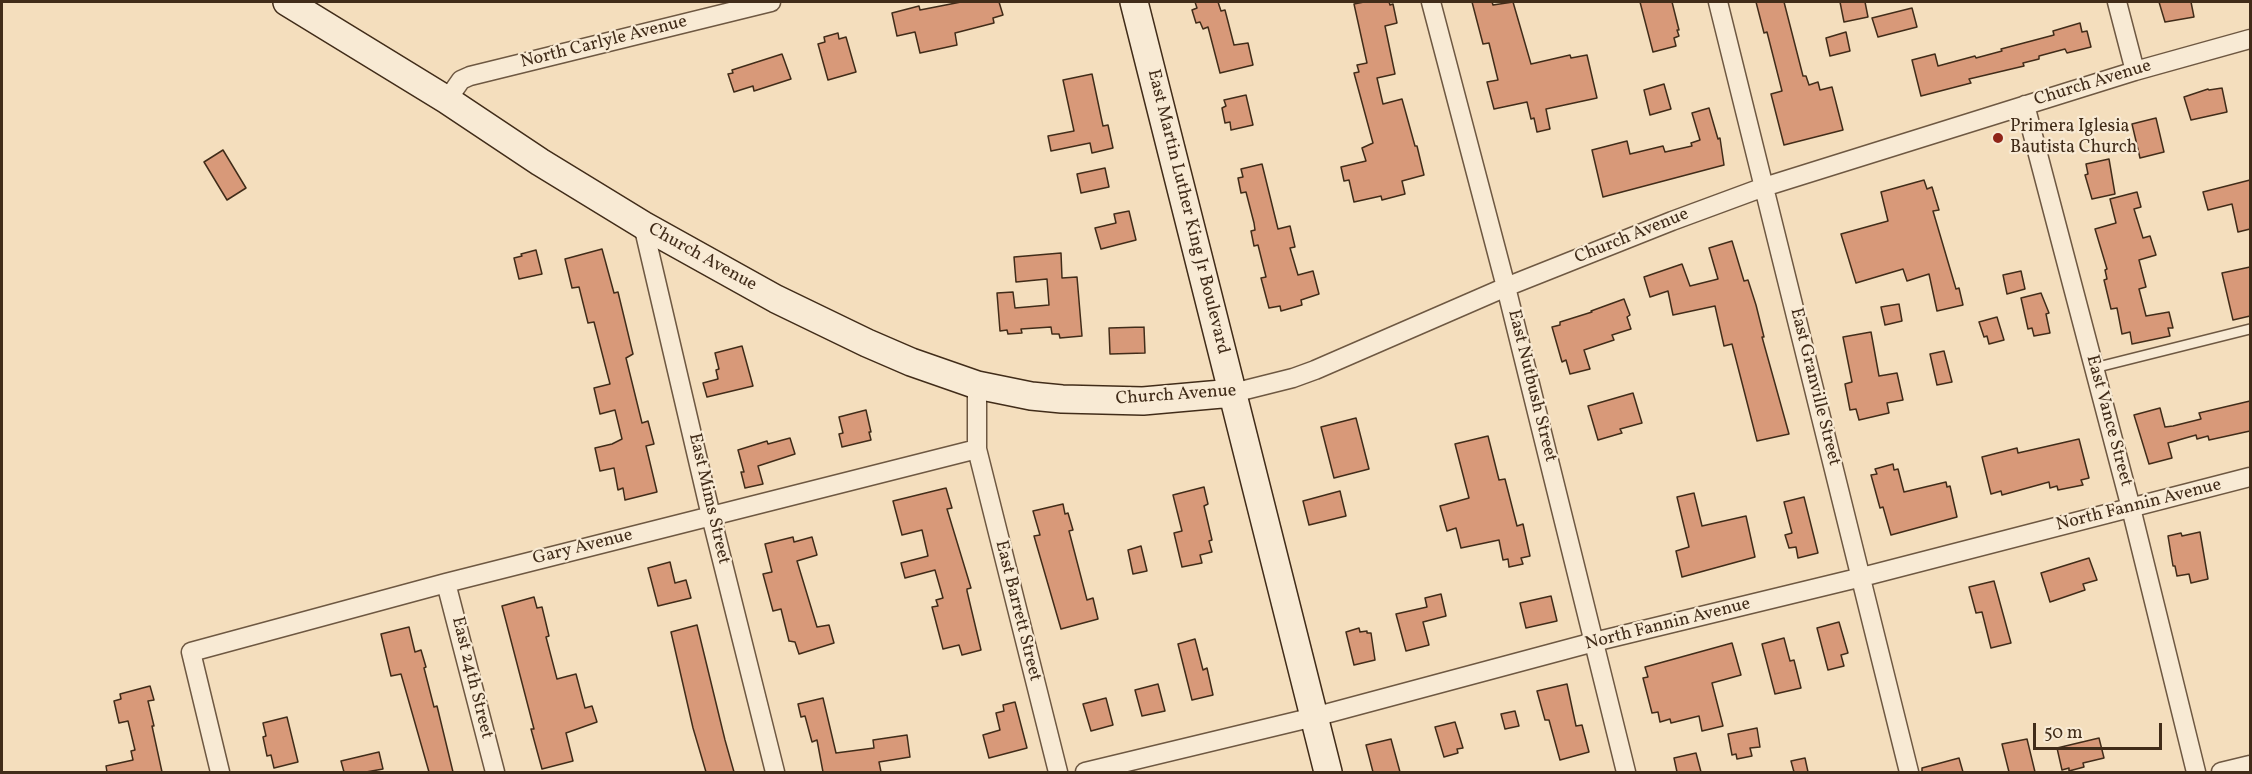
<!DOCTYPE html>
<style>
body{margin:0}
#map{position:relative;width:2252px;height:774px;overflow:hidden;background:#f4debd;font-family:Vollkorn,serif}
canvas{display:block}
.frame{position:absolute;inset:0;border:3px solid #412c19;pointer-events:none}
.scale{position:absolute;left:2033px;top:723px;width:129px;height:27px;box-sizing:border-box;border:3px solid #412c19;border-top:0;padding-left:8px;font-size:18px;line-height:21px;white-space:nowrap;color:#412c19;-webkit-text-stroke:4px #f8ead4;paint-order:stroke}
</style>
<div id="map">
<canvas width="2252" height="774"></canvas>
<div class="frame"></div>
<div class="scale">50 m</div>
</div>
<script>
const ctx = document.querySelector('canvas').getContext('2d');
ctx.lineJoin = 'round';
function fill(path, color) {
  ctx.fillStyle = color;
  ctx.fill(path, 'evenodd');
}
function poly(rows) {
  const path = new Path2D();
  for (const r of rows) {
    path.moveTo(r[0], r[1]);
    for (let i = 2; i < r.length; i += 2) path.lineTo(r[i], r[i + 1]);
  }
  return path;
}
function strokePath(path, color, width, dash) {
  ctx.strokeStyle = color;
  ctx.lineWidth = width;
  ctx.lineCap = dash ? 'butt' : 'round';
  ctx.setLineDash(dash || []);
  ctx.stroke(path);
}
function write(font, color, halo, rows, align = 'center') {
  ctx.font = font + ' Vollkorn,serif';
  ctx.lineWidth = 4.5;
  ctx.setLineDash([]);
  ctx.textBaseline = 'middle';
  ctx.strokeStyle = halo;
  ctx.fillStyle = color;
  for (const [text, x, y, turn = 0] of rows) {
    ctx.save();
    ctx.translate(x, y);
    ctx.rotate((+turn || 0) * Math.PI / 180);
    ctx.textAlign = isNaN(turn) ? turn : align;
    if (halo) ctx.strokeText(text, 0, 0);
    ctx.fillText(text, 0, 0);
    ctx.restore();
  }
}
const building = poly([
 [961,2,999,2,1003,15,993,18,994,23,955,33,957,45,920,53,915,32,897,36,892,13,919,6,920,10,961,2],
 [1195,2,1218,2,1221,11,1225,10,1234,45,1248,43,1253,65,1220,73,1208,27,1203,29,1200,22,1196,23,1192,10,1197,8,1195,2],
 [1364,2,1389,2,1390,5,1393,4,1397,23,1385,26,1395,74,1377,78,1383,104,1402,99,1415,146,1417,146,1424,175,1402,181,1405,194,1382,200,1381,196,1354,202,1349,180,1344,181,1341,167,1366,161,1362,148,1373,143,1354,73,1359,72,1357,65,1367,63,1354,4,1364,2],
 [1472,2,1492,2,1493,5,1513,2,1531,64,1570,55,1571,58,1587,55,1597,98,1546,109,1550,129,1537,132,1534,118,1531,119,1527,102,1494,109,1487,82,1498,80,1489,43,1483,44,1472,2],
 [1640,2,1672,2,1679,30,1677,30,1679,36,1674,38,1676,46,1653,52,1640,2],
 [1756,2,1784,2,1803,76,1806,76,1809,85,1818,82,1820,90,1832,87,1843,130,1784,145,1771,94,1782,91,1767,32,1764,33,1756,2],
 [1840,2,1865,2,1868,17,1844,22,1840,2],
 [2159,2,2191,2,2194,17,2165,22,2159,2],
 [1912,8,1917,27,1878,37,1872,18,1912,8],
 [2080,23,2082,32,2087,31,2091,47,2067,53,2065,49,2039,56,2039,59,2023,63,2024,66,1969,79,1971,83,1921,96,1912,60,1935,54,1938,66,1975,56,1976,58,2002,51,2001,49,2054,35,2053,31,2080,23],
 [1846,32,1850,51,1830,56,1826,38,1846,32],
 [838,33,839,39,846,37,856,72,828,80,818,44,825,42,824,37,838,33],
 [782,54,791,79,754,91,753,86,734,92,728,74,733,73,732,70,782,54],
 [1092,74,1103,126,1108,125,1113,148,1092,153,1090,143,1051,151,1048,136,1074,131,1063,80,1092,74],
 [1664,84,1671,109,1650,115,1644,90,1664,84],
 [2222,88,2227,112,2191,120,2184,97,2208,89,2209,90,2222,88],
 [1246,95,1253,125,1231,130,1230,122,1225,123,1222,108,1226,106,1224,100,1246,95],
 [1709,108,1718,139,1720,138,1724,165,1603,197,1592,150,1627,141,1630,154,1663,146,1665,152,1692,146,1691,143,1700,140,1692,113,1709,108],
 [2156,118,2164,152,2140,158,2132,124,2156,118],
 [223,150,246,188,227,200,204,162,223,150],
 [2109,159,2115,194,2092,199,2085,175,2088,174,2086,164,2109,159],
 [1262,164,1278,229,1290,226,1295,247,1290,248,1298,275,1313,271,1319,294,1301,300,1302,305,1281,311,1280,306,1269,308,1261,278,1266,277,1258,245,1254,246,1251,231,1255,230,1254,223,1246,192,1241,193,1238,178,1243,177,1241,169,1262,164],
 [1105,168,1109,187,1081,193,1077,174,1105,168],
 [1924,180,1927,189,1932,187,1939,210,1933,211,1956,289,1959,288,1963,305,1937,311,1929,274,1907,281,1903,269,1856,283,1841,234,1888,221,1881,192,1924,180],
 [2250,180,2250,229,2238,232,2232,204,2208,210,2203,192,2250,180],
 [2137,192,2141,207,2134,209,2143,238,2150,236,2156,255,2139,260,2146,287,2139,289,2146,316,2169,312,2173,328,2168,328,2170,336,2132,344,2130,332,2122,334,2117,308,2111,309,2104,280,2107,279,2105,270,2107,269,2095,229,2116,223,2110,199,2137,192],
 [1129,211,1136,240,1101,249,1095,228,1116,223,1114,214,1129,211],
 [1732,241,1744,281,1748,280,1756,305,1764,337,1762,337,1789,434,1757,441,1732,344,1724,346,1715,306,1673,315,1668,291,1650,297,1644,277,1682,264,1690,286,1718,279,1709,248,1732,241],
 [602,249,614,293,618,292,633,354,626,358,642,423,648,421,654,444,646,446,657,492,625,500,623,488,618,490,614,468,600,471,595,448,612,444,622,439,615,410,600,414,594,388,610,384,594,322,588,323,579,287,572,288,565,259,602,249],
 [536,250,542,274,519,279,514,258,522,256,521,254,536,250],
 [1061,253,1062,278,1077,277,1082,336,1060,338,1059,334,1052,334,1051,327,1021,329,1022,333,1008,334,1007,330,1000,331,997,293,1013,292,1015,308,1049,305,1047,279,1016,282,1014,257,1061,253],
 [2250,267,2250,316,2233,320,2222,273,2250,267],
 [2021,271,2025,289,2007,294,2003,275,2021,271],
 [2041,293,2049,313,2046,314,2050,333,2034,336,2032,328,2028,329,2021,298,2041,293],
 [1624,299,1630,315,1627,317,1631,329,1612,335,1614,340,1584,350,1590,369,1570,374,1566,360,1562,362,1552,327,1560,325,1560,322,1592,312,1591,311,1624,299],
 [1899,304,1902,321,1885,325,1881,307,1899,304],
 [1997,317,2004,340,1989,344,1987,336,1984,337,1979,322,1997,317],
 [1144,327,1145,353,1110,354,1109,328,1144,327],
 [1871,332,1879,376,1897,373,1903,400,1887,403,1889,413,1859,420,1856,409,1850,410,1845,384,1852,382,1843,337,1871,332],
 [742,346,753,386,707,397,703,383,718,379,716,370,719,369,715,353,742,346],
 [1944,351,1952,382,1937,385,1930,354,1944,351],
 [1633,393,1642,423,1620,429,1622,433,1598,440,1588,406,1633,393],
 [2250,401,2250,431,2209,440,2208,436,2197,439,2196,435,2168,443,2172,458,2149,464,2134,415,2160,408,2165,427,2173,426,2201,419,2199,413,2250,401],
 [866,410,871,432,869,432,871,440,842,447,839,434,843,433,839,417,866,410],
 [1356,418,1369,469,1334,478,1321,427,1356,418],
 [1488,436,1499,480,1505,479,1517,526,1523,524,1530,556,1521,558,1523,564,1509,567,1508,559,1503,560,1499,540,1461,548,1456,528,1447,531,1440,506,1469,498,1455,444,1488,436],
 [790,438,795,454,758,466,763,484,745,488,741,472,744,472,738,450,767,441,768,444,790,438],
 [2079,439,2089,478,2081,480,2083,485,2058,490,2057,486,2050,488,2049,482,2002,495,2001,491,1991,494,1982,457,2017,448,2018,453,2079,439],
 [1893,464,1894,470,1898,469,1904,492,1946,482,1947,487,1950,486,1957,517,1891,535,1883,507,1880,508,1871,475,1877,474,1875,469,1893,464],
 [1204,487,1208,504,1204,506,1212,540,1209,541,1212,552,1200,555,1202,563,1182,567,1174,533,1182,531,1173,495,1204,487],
 [946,488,952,508,947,509,971,588,967,589,967,591,981,650,962,655,959,645,943,649,932,607,938,606,936,600,943,598,935,570,905,578,901,563,928,556,922,530,902,535,893,501,946,488],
 [1340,491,1346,516,1309,525,1303,501,1340,491],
 [1694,493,1702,526,1746,516,1755,557,1682,577,1676,551,1689,547,1677,497,1694,493],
 [1804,497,1818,553,1798,558,1796,547,1789,548,1785,535,1792,533,1784,502,1804,497],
 [1063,504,1065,514,1068,513,1073,530,1069,531,1087,600,1093,598,1098,619,1061,629,1034,536,1040,535,1033,511,1063,504],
 [2200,532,2208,579,2191,583,2189,574,2177,576,2175,566,2173,566,2168,536,2181,533,2182,536,2200,532],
 [793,537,794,542,812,537,817,555,797,561,817,627,829,625,834,643,799,654,795,642,789,641,781,609,773,611,763,574,772,572,765,544,793,537],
 [1141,546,1147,571,1133,574,1128,550,1141,546],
 [2089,558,2097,580,2083,584,2085,590,2050,602,2041,573,2089,558],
 [670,562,675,583,686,580,691,598,658,606,648,568,670,562],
 [1994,581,2011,643,1991,648,1982,612,1976,613,1969,587,1994,581],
 [1441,594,1446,616,1423,622,1429,645,1406,651,1396,614,1427,607,1425,598,1441,594],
 [1551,596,1557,621,1526,628,1520,603,1551,596],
 [534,597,537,608,542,607,549,636,546,637,557,679,576,674,585,708,592,706,597,722,566,733,573,761,542,769,531,729,534,729,502,606,534,597],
 [1839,622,1848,653,1841,655,1844,666,1828,670,1817,628,1839,622],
 [697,625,725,740,734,772,706,772,693,728,671,632,697,625],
 [409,627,415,652,421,650,426,667,424,668,434,707,437,706,453,772,429,772,401,674,391,676,381,634,409,627],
 [1359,628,1360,632,1367,631,1367,633,1371,633,1375,660,1354,665,1346,632,1359,628],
 [1784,638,1790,661,1794,660,1801,688,1775,694,1762,644,1784,638],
 [1195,639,1203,670,1207,668,1213,695,1192,700,1178,644,1195,639],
 [1732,643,1741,675,1712,683,1723,726,1702,731,1699,716,1671,723,1670,719,1660,722,1658,712,1652,713,1643,678,1648,677,1645,667,1732,643],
 [1158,684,1165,711,1142,716,1135,690,1158,684],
 [1567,684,1576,726,1582,725,1589,752,1560,760,1549,720,1545,720,1537,691,1567,684],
 [150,686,154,700,148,701,154,726,152,726,162,772,107,772,106,766,133,760,131,751,135,750,128,721,119,723,114,701,121,699,120,694,150,686],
 [823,698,836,753,874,748,873,740,907,735,910,757,879,762,881,772,823,772,817,740,812,742,805,716,801,717,798,704,823,698],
 [1106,698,1113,725,1091,731,1083,704,1106,698],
 [1015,702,1027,748,989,758,983,735,1000,730,996,713,1004,711,1003,705,1015,702],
 [1515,711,1519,726,1505,729,1501,714,1515,711],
 [287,717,298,762,274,768,271,755,267,756,263,737,266,736,263,723,287,717],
 [1455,722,1463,748,1457,749,1458,753,1444,757,1435,727,1455,722],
 [1757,728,1760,747,1750,748,1752,756,1737,759,1736,754,1732,755,1728,734,1757,728],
 [2099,738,2104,758,2083,763,2084,767,2069,771,2069,768,2062,770,2057,748,2099,738],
 [1391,739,1400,772,1373,772,1366,745,1391,739],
 [2027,739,2035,772,2009,772,2002,744,2027,739],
 [379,752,383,769,366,772,344,772,341,761,379,752],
 [1696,753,1701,772,1677,772,1674,758,1696,753],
 [1805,758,1808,772,1794,772,1791,761,1805,758],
 [1959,758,1963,772,1922,772,1922,768,1959,758]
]);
const service = poly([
 [2094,368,2250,329]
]);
const minor = poly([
 [1431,2,1506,287,1626,772],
 [1718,2,1909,772],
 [2117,2,2135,71],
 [447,100,461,80,470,76,771,2],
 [2025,105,2131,508,2196,772],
 [643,225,711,516,775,772],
 [977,385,977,449,1058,772],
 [1233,393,1293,378,1315,370,1506,287,1672,221,1764,187,2135,71,2250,39],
 [446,583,495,772],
 [220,772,191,652,446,583,977,449],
 [1085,772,1314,717,1594,642,1862,577,2250,477],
 [2221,772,2250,765]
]);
const secondary = poly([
 [287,2,447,100,540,162,643,225,776,299,867,343,911,362,977,385,1031,396,1062,399,1143,401,1233,393],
 [1134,2,1328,772]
]);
const markers = [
 [1998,138,6,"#8f2418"]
];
const streetNames = [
 ["North Carlyle Avenue",604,43,-14],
 ["Church Avenue",2093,84,-17],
 ["East Martin Luther King Jr Boulevard",1187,212,76],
 ["Church Avenue",1632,237,-22],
 ["Church Avenue",702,258,29],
 ["East Nutbush Street",1531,386,76],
 ["East Granville Street",1814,387,76],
 ["Church Avenue",1176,396,-4],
 ["East Vance Street",2108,421,75],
 ["East Mims Street",708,499,77],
 ["North Fannin Avenue",2139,506,-14],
 ["Gary Avenue",583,548,-14],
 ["East Barrett Street",1017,611,76],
 ["North Fannin Avenue",1668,625,-14],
 ["East 24th Street",471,678,76]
];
const poiNames = [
 ["Primera Iglesia",2010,128],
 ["Bautista Church",2010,149]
];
fill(building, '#d89979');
strokePath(building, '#412c19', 1.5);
strokePath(service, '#6e5842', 12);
strokePath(minor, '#6e5842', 21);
strokePath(secondary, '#412c19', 30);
strokePath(service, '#f8ead4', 9);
strokePath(minor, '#f8ead4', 18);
strokePath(secondary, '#f8ead4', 27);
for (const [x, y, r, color] of markers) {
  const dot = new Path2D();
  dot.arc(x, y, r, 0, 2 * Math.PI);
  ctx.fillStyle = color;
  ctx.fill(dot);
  strokePath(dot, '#f8ead4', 2);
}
write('18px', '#412c19', '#f8ead4', streetNames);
write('18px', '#412c19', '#f8ead4', poiNames, 'left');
</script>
